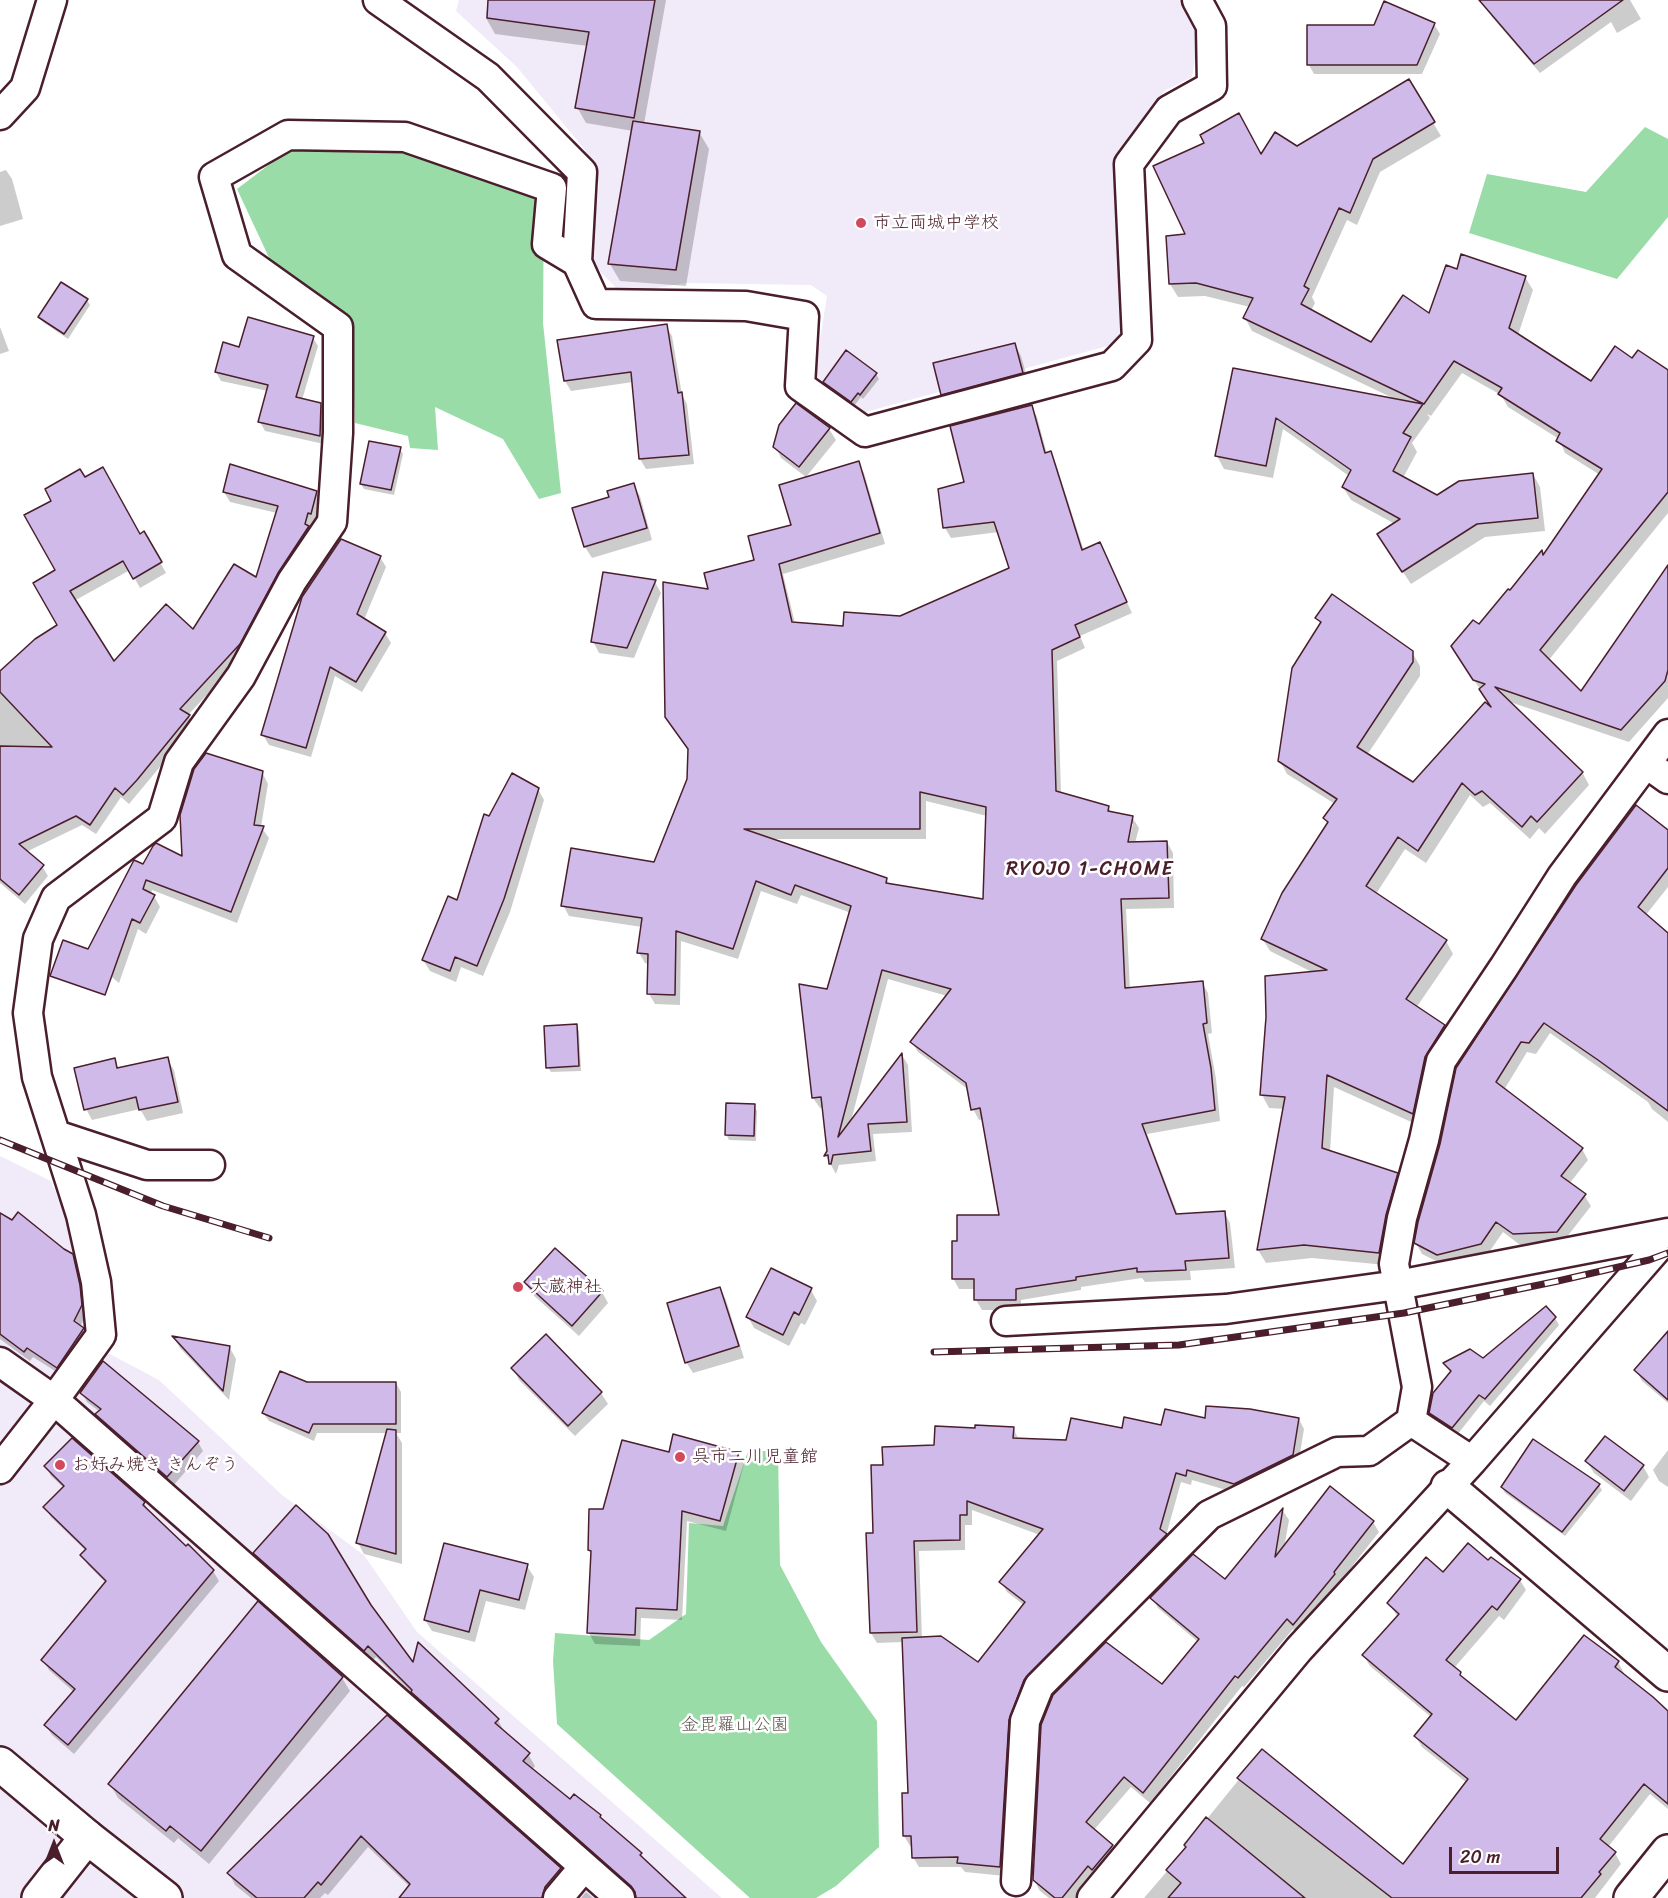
<!DOCTYPE html>
<meta charset="utf-8">
<style>
body{margin:0}
#map{position:relative;width:1668px;height:1898px;overflow:hidden;background:#fff;font-family:Sriracha,sans-serif}
canvas{display:block}
.north{position:absolute;left:24px;top:1814px;width:60px;height:60px;-webkit-text-stroke:4px #fff;paint-order:stroke;rotate:0deg;font-size:16px;font-weight:700;line-height:24px;text-align:center;color:#4a1f2b}
.north::after{content:'';display:block;margin:auto;width:21px;height:27px;background:#4a1f2b;clip-path:polygon(50% 0,100% 100%,50% 72%,0 100%)}
.scale{position:absolute;left:1449px;top:1847px;width:110px;height:27px;box-sizing:border-box;border:3px solid #4a1f2b;border-top:0;padding-left:8px;font-size:18px;line-height:21px;white-space:nowrap;color:#4a1f2b;-webkit-text-stroke:4px #fff;paint-order:stroke}
</style>
<div id="map">
<canvas width="1668" height="1898"></canvas>
<div class="north">N</div>
<div class="scale">20 m</div>
</div>
<script>
const ctx = document.querySelector('canvas').getContext('2d');
ctx.lineJoin = 'round';
function fill(path, color) {
  ctx.fillStyle = color;
  ctx.fill(path, 'evenodd');
}
function poly(rows) {
  const path = new Path2D();
  for (const r of rows) {
    path.moveTo(r[0], r[1]);
    for (let i = 2; i < r.length; i += 2) path.lineTo(r[i], r[i + 1]);
  }
  return path;
}
function strokePath(path, color, width, dash) {
  ctx.strokeStyle = color;
  ctx.lineWidth = width;
  ctx.lineCap = dash ? 'butt' : 'round';
  ctx.setLineDash(dash || []);
  ctx.stroke(path);
}
function write(font, color, halo, rows, align = 'center') {
  ctx.font = font + ' Sriracha,"Klee One",sans-serif';
  ctx.lineWidth = 5;
  ctx.setLineDash([]);
  ctx.textBaseline = 'middle';
  ctx.strokeStyle = halo;
  ctx.fillStyle = color;
  for (const [text, x, y, turn = 0] of rows) {
    ctx.save();
    ctx.translate(x, y);
    ctx.rotate((+turn || 0) * Math.PI / 180);
    ctx.textAlign = isNaN(turn) ? turn : align;
    if (halo) ctx.strokeText(text, 0, 0);
    ctx.fillText(text, 0, 0);
    ctx.restore();
  }
}
const built = poly([
 [459,0,1177,0,1189,2,1201,27,1192,77,1164,91,1126,145,1128,325,1111,345,862,413,814,377,827,296,811,285,685,283,622,294,590,261,599,184,585,150,517,67,456,11],
 [0,1156,51,1181,77,1246,89,1343,159,1380,282,1495,364,1555,417,1632,722,1898,0,1898]
]);
const green = poly([
 [1645,127,1668,139,1668,217,1617,279,1469,233,1487,174,1586,192],
 [308,135,405,144,544,191,543,323,561,493,539,499,503,439,435,407,438,450,410,448,408,436,355,423,352,320,272,264,237,189],
 [748,1451,778,1451,780,1565,821,1642,877,1721,879,1847,836,1886,816,1898,750,1898,557,1724,553,1661,555,1633,649,1640,686,1614,689,1523,723,1526]
]);
const shadow = poly([
 [488,0,666,0,644,124,699,132,709,149,686,286,620,281,610,264,633,131,586,123,577,107,588,46,495,34,486,18],
 [1497,0,1630,0,1641,19,1617,33,1611,22,1540,73,1492,17,1487,8],
 [1434,24,1440,34,1422,74,1314,74,1309,65],
 [1408,81,1441,136,1380,172,1357,225,1347,220,1312,297,1315,303,1311,311,1371,344,1430,316,1458,271,1525,277,1533,290,1518,335,1591,383,1632,360,1668,371,1668,513,1548,661,1581,694,1668,568,1668,698,1629,742,1507,701,1582,772,1589,785,1545,834,1539,828,1530,839,1490,803,1483,807,1470,795,1426,863,1405,849,1376,894,1446,941,1453,954,1416,1008,1444,1026,1452,1039,1420,1126,1334,1087,1330,1152,1397,1174,1404,1187,1386,1265,1312,1258,1266,1263,1258,1250,1285,1109,1269,1108,1262,1095,1314,973,1270,951,1262,938,1328,825,1325,819,1335,804,1287,774,1280,761,1321,625,1317,618,1412,652,1420,666,1420,676,1367,755,1413,784,1494,710,1460,659,1479,627,1510,593,1542,552,1544,556,1600,475,1565,453,1559,439,1508,407,1501,395,1462,373,1431,416,1427,414,1430,418,1412,443,1417,452,1403,478,1437,497,1533,474,1540,487,1545,531,1485,537,1411,584,1386,547,1395,524,1351,500,1343,487,1349,476,1283,429,1273,478,1224,469,1217,456,1234,370,1397,400,1252,331,1245,318,1250,307,1205,296,1178,297,1170,284,1167,237,1187,236,1261,156,1297,148],
 [6,170,12,179,23,219,0,226,0,172],
 [87,300,90,305,68,339,43,322,40,317],
 [666,326,672,336,682,395,687,404,694,464,646,469,640,459,633,382,571,391,565,381,559,341],
 [0,327,9,351,0,354],
 [313,338,318,346,302,400,321,405,326,414,324,444,265,431,260,422,268,391,221,381,216,372,240,349],
 [1015,345,1021,356,1029,384,949,405,943,394],
 [876,374,879,379,863,399,861,397,854,406,827,387,824,382],
 [1031,406,1037,417,1047,454,1050,453,1056,464,1084,551,1105,555,1132,613,1080,636,1085,648,1057,661,1061,794,1108,807,1112,813,1132,817,1139,828,1135,843,1167,842,1173,853,1174,908,1126,909,1130,989,1202,983,1208,993,1212,1033,1208,1034,1216,1079,1220,1121,1147,1134,1178,1215,1224,1212,1230,1223,1235,1268,1190,1271,1191,1280,1145,1282,1142,1278,1081,1287,1081,1290,1021,1300,1021,1310,982,1310,976,1300,976,1289,959,1289,953,1278,959,1242,1001,1216,983,1119,979,1120,973,1109,969,1090,918,1052,912,1042,947,996,888,979,850,1125,902,1055,908,1065,912,1132,873,1134,876,1161,839,1165,836,1174,826,1156,829,1152,824,1108,820,1108,813,1098,851,913,801,895,797,904,761,891,738,959,681,941,680,1005,655,1004,649,994,650,964,645,963,639,953,642,927,569,916,563,905,655,864,688,779,689,751,666,717,710,591,756,561,858,463,864,473,885,544,783,574,795,623,844,627,900,618,1011,569,999,532,951,538,945,528,966,483],
 [926,801,987,816,984,901,890,885,886,879,771,839,926,839],
 [1130,824,1133,824,1127,849,1124,849],
 [829,429,836,440,806,477,781,458,775,446],
 [400,449,403,454,394,495,364,489,361,484],
 [85,479,140,536,144,533,166,573,140,588,130,570,74,601,114,663,193,632,257,580,277,513,230,502,224,492,316,492,322,502,316,523,313,522,311,531,245,654,188,715,194,726,129,804,121,797,96,834,82,825,26,852,42,866,48,876,25,904,0,883,0,673,59,626,53,501],
 [633,485,640,496,652,540,592,558,585,547,610,498],
 [380,557,386,567,364,620,385,633,391,643,362,692,335,676,311,757,269,745,263,735],
 [655,582,661,593,634,658,599,653,593,641],
 [262,772,268,784,261,827,269,838,237,923,152,890,151,894,154,896,160,907,146,934,138,929,119,983,95,963,144,866,184,859],
 [538,789,544,800,510,912,483,976,461,967,456,982,430,971,423,960,458,902,490,818],
 [1668,831,1668,887,1645,916,1668,935,1668,1122,1652,1109,1648,1102,1550,1033,1536,1054,1527,1052,1504,1090,1582,1149,1588,1160,1569,1184,1584,1195,1591,1206,1563,1242,1520,1245,1503,1232,1487,1255,1444,1265,1422,1254,1416,1243,1442,1144],
 [576,1026,579,1031,581,1071,551,1072,548,1067],
 [167,1059,174,1070,183,1113,147,1121,140,1109,92,1120,86,1109,114,1060,119,1069],
 [754,1106,757,1111,756,1141,729,1140,726,1134],
 [0,1215,72,1255,78,1265,86,1315,80,1327,88,1339,63,1376,33,1357,30,1361,0,1339],
 [525,1282,602,1292,608,1303,579,1336,532,1294],
 [720,1288,726,1300,744,1358,693,1373,686,1362],
 [811,1290,817,1301,805,1325,801,1323,789,1346,754,1328,748,1317],
 [1555,1318,1559,1325,1490,1406,1484,1401,1457,1435,1435,1421,1431,1413,1451,1373,1445,1364,1483,1360],
 [546,1336,601,1393,608,1404,575,1436,519,1380,513,1368],
 [174,1338,230,1348,236,1359,229,1400,180,1348],
 [1668,1357,1668,1403,1642,1381,1636,1370],
 [307,1383,396,1383,401,1392,401,1433,396,1433,402,1443,402,1564,364,1554,358,1543,388,1433,317,1433,314,1441,269,1421,263,1413],
 [82,1393,198,1442,203,1451,173,1486,103,1424,97,1415,100,1412,87,1402],
 [1299,1419,1304,1429,1298,1466,1240,1494,1192,1480,1191,1485,1181,1482,1166,1536,1171,1545,1032,1685,1005,1876,965,1872,961,1867,919,1867,913,1857,913,1846,910,1846,904,1836,909,1794,903,1642,877,1643,871,1633,874,1535,884,1466,976,1429,1013,1428,1018,1438,1067,1442,1123,1430,1207,1420],
 [972,1510,1040,1535,1001,1582,1007,1592,1025,1606,978,1665,922,1639,919,1551,965,1550,965,1525,972,1525],
 [1533,1441,1599,1485,1602,1490,1565,1536,1505,1493,1502,1487],
 [1668,1450,1668,1487,1659,1481,1653,1470],
 [738,1453,744,1464,726,1531,687,1521,682,1620,641,1618,640,1646,595,1644,589,1633,592,1555,589,1550,604,1510,670,1454],
 [1587,1462,1643,1466,1649,1477,1631,1501,1594,1473],
 [46,1466,144,1503,150,1513,213,1571,219,1581,74,1754,52,1735,46,1726,74,1692,49,1670,43,1660,106,1583,88,1565,82,1555,86,1551,51,1517,45,1507,64,1488,51,1476],
 [1283,1511,1289,1520,1284,1548,1373,1522,1379,1532,1339,1583,1340,1585,1300,1634,1293,1629,1244,1687,1242,1686,1150,1803,1131,1787,1093,1831,1112,1846,1118,1856,1095,1876,1076,1898,1049,1898,1040,1891,1034,1880,1162,1686,1198,1642,1158,1608,1152,1598,1225,1581],
 [445,1544,527,1566,534,1577,525,1610,486,1601,475,1642,432,1631,425,1620],
 [255,1553,370,1606,414,1666,498,1720,504,1731,528,1754,535,1766,532,1770,570,1801,600,1816,603,1822,641,1854,660,1898,637,1898,637,1895,419,1704,415,1696,376,1657,371,1662,262,1565],
 [1489,1562,1520,1580,1526,1590,1504,1620,1499,1616,1454,1668,1464,1680,1517,1722,1618,1662,1624,1673,1623,1675,1668,1712,1668,1809,1650,1794,1608,1847,1615,1853,1621,1864,1595,1898,1144,1898,1187,1848,1185,1846,1262,1751,1403,1866,1467,1783,1422,1747,1416,1737,1431,1717,1370,1666,1364,1656,1398,1617,1388,1603,1444,1574],
 [342,1678,350,1691,209,1864,178,1838,174,1843,118,1798,110,1784],
 [387,1717,560,1869,567,1881,553,1898,409,1898,410,1887,368,1847,328,1895,325,1893,320,1898,251,1898,235,1885,229,1873],
 [586,1892,593,1898,581,1898]
]);
const building = poly([
 [488,0,655,0,634,118,575,108,589,32,487,18,488,0],
 [1479,0,1623,0,1534,64,1479,0],
 [1384,1,1435,23,1417,65,1307,65,1307,25,1374,25,1384,1],
 [1409,79,1435,122,1373,159,1350,213,1339,208,1304,286,1309,289,1301,304,1371,342,1403,295,1429,313,1446,265,1457,269,1461,254,1526,276,1509,328,1591,381,1615,346,1632,358,1638,350,1668,370,1668,492,1540,650,1581,691,1668,565,1668,670,1665,681,1621,730,1495,687,1583,772,1537,822,1531,816,1522,827,1482,791,1475,795,1462,783,1418,851,1398,837,1366,886,1447,940,1406,999,1445,1025,1425,1057,1413,1114,1327,1075,1322,1148,1398,1173,1386,1215,1379,1253,1304,1245,1257,1250,1285,1097,1260,1095,1266,1017,1265,976,1327,970,1261,939,1282,893,1328,822,1323,818,1337,799,1278,761,1292,668,1321,622,1315,618,1332,594,1413,651,1413,662,1357,747,1413,782,1485,702,1491,707,1479,689,1485,684,1473,680,1451,646,1473,620,1479,624,1508,589,1510,590,1542,550,1543,555,1602,469,1556,441,1560,433,1498,394,1502,388,1454,361,1424,404,1243,318,1253,298,1196,283,1169,284,1166,236,1185,234,1153,166,1204,143,1200,135,1239,113,1261,154,1275,132,1297,146,1409,79],
 [633,121,700,131,676,270,608,264,633,121],
 [61,282,88,299,64,334,38,317,61,282],
 [248,317,314,336,296,397,321,403,320,436,258,422,268,385,215,372,223,342,239,347,248,317],
 [667,324,678,393,682,392,689,455,639,459,631,372,564,381,557,340,667,324],
 [1015,343,1023,373,941,395,933,363,1015,343],
 [846,350,877,373,860,395,858,393,851,402,823,382,846,350],
 [1233,368,1423,404,1403,433,1411,437,1393,471,1437,495,1459,481,1533,473,1538,518,1477,524,1402,572,1377,534,1400,519,1342,487,1351,470,1276,418,1266,466,1215,456,1233,368],
 [796,403,830,428,799,467,773,447,779,425,796,403],
 [1032,405,1045,453,1051,451,1082,550,1100,542,1127,602,1075,625,1080,637,1052,650,1056,791,1109,806,1108,811,1133,816,1128,842,1167,841,1169,898,1121,899,1125,988,1203,981,1207,1023,1203,1024,1211,1068,1215,1110,1142,1124,1176,1214,1225,1211,1229,1258,1185,1261,1186,1270,1137,1272,1137,1268,1076,1277,1076,1280,1016,1289,1016,1300,974,1300,974,1279,952,1279,952,1241,957,1241,957,1215,999,1215,980,1108,971,1110,966,1083,910,1042,951,989,882,970,838,1137,902,1053,907,1122,868,1124,871,1151,833,1155,831,1164,829,1164,828,1155,824,1156,827,1151,821,1097,812,1098,799,984,827,989,851,906,795,885,791,895,756,881,733,949,676,931,675,995,647,994,648,954,637,953,642,918,561,906,571,848,654,862,687,779,688,749,665,717,663,582,708,589,704,573,754,560,748,536,791,525,779,485,859,461,880,533,779,564,792,622,843,626,844,612,900,616,1009,568,994,522,943,528,938,489,964,482,950,426,1032,405],
 [920,792,986,807,983,899,886,883,887,878,744,829,920,829,920,792],
 [369,441,401,447,391,490,360,484,369,441],
 [230,464,317,491,311,514,308,513,305,524,309,526,278,573,240,644,180,709,190,715,137,780,123,795,115,788,90,825,76,816,19,844,44,865,19,895,0,879,0,746,52,747,0,692,0,671,35,639,57,625,33,583,55,570,24,515,51,501,45,489,80,469,85,477,103,467,140,534,144,531,162,562,133,579,123,561,70,591,114,661,166,604,193,629,234,564,256,577,278,506,223,492,230,464],
 [634,483,647,528,584,547,572,508,609,497,607,491,634,483],
 [341,539,381,556,357,614,386,632,356,682,330,667,306,748,261,735,302,597,341,539],
 [603,572,656,580,627,648,591,642,603,572],
 [206,753,263,771,254,825,264,826,231,912,146,880,143,889,155,895,140,923,132,919,105,995,50,976,63,940,88,949,134,860,143,864,153,846,156,843,182,856,180,815,194,769,206,753],
 [512,773,539,788,504,899,477,966,455,957,450,971,422,960,448,896,457,900,484,814,489,816,512,773],
 [1636,805,1668,830,1668,868,1638,907,1668,933,1668,1111,1598,1060,1544,1023,1529,1043,1521,1042,1496,1082,1583,1148,1561,1176,1586,1194,1557,1232,1513,1234,1496,1222,1481,1244,1437,1255,1414,1243,1418,1222,1440,1144,1456,1068,1576,885,1636,805],
 [577,1024,579,1066,546,1068,544,1026,577,1024],
 [168,1057,178,1102,139,1110,136,1097,84,1110,74,1068,115,1058,117,1068,168,1057],
 [726,1103,755,1104,754,1136,725,1135,726,1103],
 [18,1212,64,1249,73,1254,80,1285,82,1305,74,1321,84,1328,57,1368,27,1348,24,1352,0,1334,0,1213,12,1220,18,1212],
 [555,1248,603,1291,572,1326,524,1282,555,1248],
 [771,1268,812,1288,799,1315,794,1312,783,1335,746,1317,771,1268],
 [720,1287,739,1346,685,1363,667,1303,720,1287],
 [1546,1306,1556,1317,1485,1399,1479,1395,1452,1428,1429,1413,1433,1393,1451,1371,1443,1363,1470,1349,1483,1358,1546,1306],
 [1668,1331,1668,1400,1634,1370,1668,1331],
 [546,1334,602,1392,568,1426,511,1368,546,1334],
 [172,1336,230,1346,223,1391,172,1336],
 [103,1361,199,1441,167,1477,95,1414,101,1409,80,1393,103,1361],
 [280,1371,307,1382,396,1382,396,1424,313,1424,309,1433,262,1413,280,1371],
 [1206,1406,1250,1409,1299,1418,1293,1455,1234,1484,1187,1470,1186,1476,1176,1473,1160,1529,1167,1534,1024,1680,1009,1720,1000,1867,957,1863,958,1857,912,1858,911,1836,903,1836,902,1793,908,1793,902,1638,941,1636,978,1662,1025,1602,999,1582,1043,1529,967,1501,967,1515,960,1515,960,1540,914,1541,917,1632,870,1633,866,1533,873,1533,871,1465,883,1465,882,1447,934,1445,935,1426,975,1428,975,1425,1014,1427,1013,1438,1066,1440,1071,1418,1122,1428,1124,1417,1161,1425,1165,1409,1205,1418,1206,1406],
 [387,1429,396,1430,396,1554,356,1543,387,1429],
 [673,1434,739,1452,720,1521,682,1511,677,1610,636,1608,635,1635,587,1633,591,1551,588,1550,589,1509,603,1509,622,1440,669,1452,673,1434],
 [1605,1436,1644,1465,1624,1491,1585,1461,1605,1436],
 [72,1438,145,1502,143,1505,186,1546,188,1544,214,1570,68,1745,44,1725,75,1689,41,1660,106,1581,80,1555,86,1549,43,1507,64,1486,44,1466,72,1438],
 [1533,1439,1600,1484,1562,1532,1501,1487,1533,1439],
 [1330,1486,1374,1521,1334,1572,1335,1574,1293,1625,1287,1619,1238,1678,1235,1676,1143,1793,1124,1777,1086,1822,1113,1845,1092,1870,1088,1866,1062,1898,1055,1898,1033,1880,1041,1725,1053,1695,1106,1642,1162,1684,1199,1639,1150,1598,1193,1554,1225,1579,1283,1508,1275,1557,1330,1486],
 [296,1505,328,1534,371,1605,413,1662,418,1642,499,1719,495,1723,530,1753,523,1761,570,1799,574,1794,601,1815,600,1817,642,1853,640,1855,686,1898,636,1898,635,1892,631,1886,411,1692,412,1690,368,1646,364,1651,253,1553,296,1505],
 [444,1543,528,1564,519,1600,480,1590,469,1632,424,1620,444,1543],
 [1468,1543,1488,1560,1491,1557,1521,1579,1497,1610,1492,1606,1446,1660,1461,1672,1460,1675,1516,1720,1584,1635,1619,1661,1615,1667,1653,1697,1668,1711,1668,1804,1644,1784,1600,1839,1616,1852,1599,1872,1601,1874,1581,1898,1392,1898,1237,1778,1262,1749,1403,1864,1468,1779,1414,1736,1432,1714,1362,1655,1399,1614,1387,1603,1426,1557,1443,1572,1468,1543],
 [258,1601,343,1677,201,1851,170,1826,166,1831,108,1784,258,1601],
 [387,1715,561,1868,545,1887,542,1898,399,1898,410,1884,361,1836,321,1885,318,1882,304,1898,257,1898,227,1873,387,1715],
 [1206,1817,1305,1898,1168,1898,1181,1883,1166,1870,1186,1847,1184,1845,1206,1817]
]);
const street = poly([
 [378,0,488,77,582,172,577,262,596,304,746,306,804,316,800,386,865,432,1112,366,1137,340,1129,164,1169,110,1212,86,1211,26,1197,0],
 [0,115,25,88,52,0],
 [1647,764,1668,779],
 [56,1135,147,1165,210,1165],
 [1006,1321,1226,1309,1398,1285,1668,1233],
 [0,1362,54,1400,620,1898],
 [1411,1421,1472,1461],
 [0,1469,54,1400,101,1335,96,1282,81,1215,37,1077,28,1013,38,939,56,898,162,818,179,762,241,676,292,581,332,522,338,433,338,327,237,255,214,177,288,135,405,137,552,188,547,244,577,262],
 [1016,1881,1025,1721,1039,1686,1209,1515,1337,1452,1369,1451,1411,1421,1417,1387,1394,1264,1402,1218,1424,1140,1441,1061,1504,967,1562,876,1668,734],
 [558,1898,584,1867],
 [1092,1898,1299,1649,1472,1461,1668,1236]
]);
const secondary = poly([
 [1448,1487,1668,1674],
 [39,1898,87,1837]
]);
const highway = poly([
 [0,1764,87,1837,165,1898],
 [1631,1898,1668,1852]
]);
const rail = poly([
 [0,1140,163,1206,269,1238],
 [934,1352,1179,1345,1404,1313,1558,1281,1649,1260,1668,1253]
]);
const markers = [
 [861,223,6,"#d1495b"],
 [518,1287,6,"#d1495b"],
 [680,1457,6,"#d1495b"],
 [60,1465,6,"#d1495b"]
];
const poiNames = [
 ["市立両城中学校",873,223],
 ["大蔵神社",530,1287],
 ["呉市二川児童館",692,1457],
 ["お好み焼き きんぞう",72,1465]
];
const parkNames = [
 ["金毘羅山公園",735,1725]
];
const neighbourhoodNames = [
 ["RYOJO 1-CHOME",1090,870]
];
fill(built, '#f1eaf9');
fill(green, '#99dca8');
fill(shadow, '#0003');
fill(building, '#cfbaea');
strokePath(building, '#4a1f2b', 1.5);
strokePath(street, '#4a1f2b', 33);
strokePath(secondary, '#4a1f2b', 38);
strokePath(highway, '#4a1f2b', 38);
strokePath(street, '#fff', 28);
strokePath(secondary, '#fff', 33);
strokePath(highway, '#fff', 33);
strokePath(rail, '#4a1f2b', 7);
strokePath(rail, '#fff', 4.5, [14]);
for (const [x, y, r, color] of markers) {
  const dot = new Path2D();
  dot.arc(x, y, r, 0, 2 * Math.PI);
  ctx.fillStyle = color;
  ctx.fill(dot);
  strokePath(dot, '#fff', 2);
}
write('18px', '#4a1f2b', '#fff', poiNames, 'left');
write('18px', '#625850', '#fff', parkNames);
ctx.letterSpacing = '1.5px';
write('20px', '#4a1f2b', '#fff', neighbourhoodNames);
ctx.letterSpacing = '0px';
</script>
